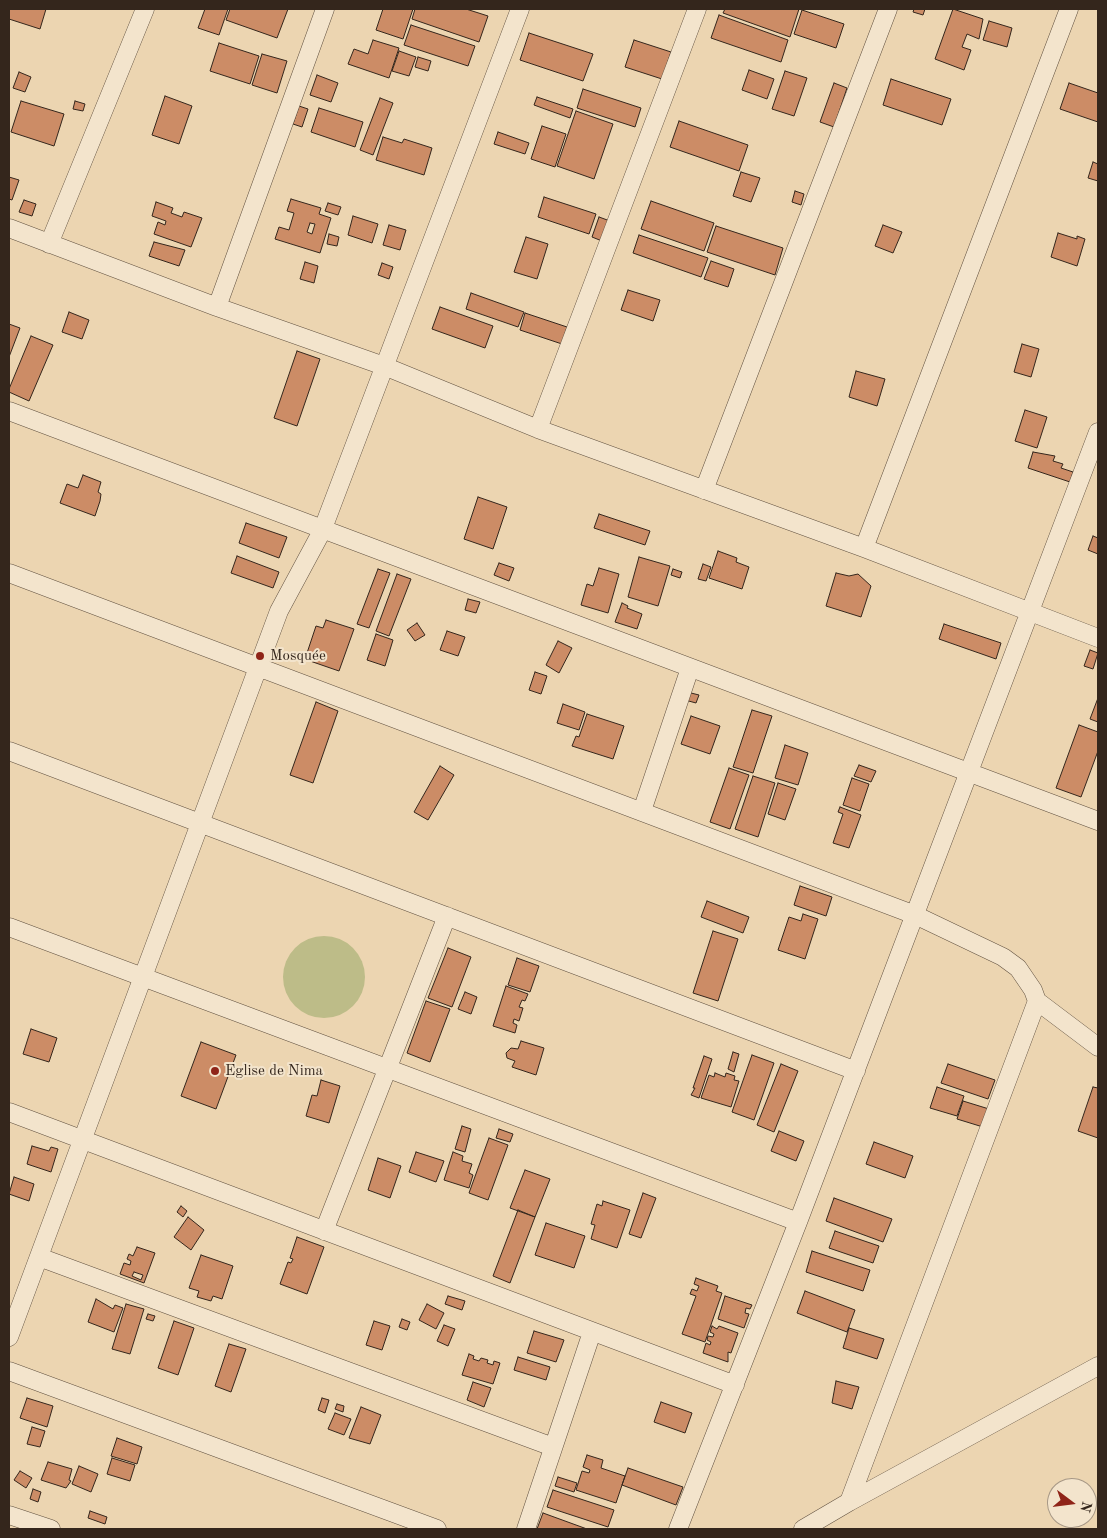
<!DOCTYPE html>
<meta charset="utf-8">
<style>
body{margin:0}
#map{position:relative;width:1107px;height:1538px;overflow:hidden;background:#ecd5b1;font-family:"Old Standard TT",serif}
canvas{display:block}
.frame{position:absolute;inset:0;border:10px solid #34261c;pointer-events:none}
.north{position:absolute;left:1047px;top:1478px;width:50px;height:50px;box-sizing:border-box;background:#f3e4cc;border:1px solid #a79886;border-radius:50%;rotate:105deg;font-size:14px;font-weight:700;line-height:20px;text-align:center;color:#34261c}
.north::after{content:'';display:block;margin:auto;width:18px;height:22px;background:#8f2418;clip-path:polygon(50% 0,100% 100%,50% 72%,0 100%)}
</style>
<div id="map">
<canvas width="1107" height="1538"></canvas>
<div class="frame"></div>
<div class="north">N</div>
</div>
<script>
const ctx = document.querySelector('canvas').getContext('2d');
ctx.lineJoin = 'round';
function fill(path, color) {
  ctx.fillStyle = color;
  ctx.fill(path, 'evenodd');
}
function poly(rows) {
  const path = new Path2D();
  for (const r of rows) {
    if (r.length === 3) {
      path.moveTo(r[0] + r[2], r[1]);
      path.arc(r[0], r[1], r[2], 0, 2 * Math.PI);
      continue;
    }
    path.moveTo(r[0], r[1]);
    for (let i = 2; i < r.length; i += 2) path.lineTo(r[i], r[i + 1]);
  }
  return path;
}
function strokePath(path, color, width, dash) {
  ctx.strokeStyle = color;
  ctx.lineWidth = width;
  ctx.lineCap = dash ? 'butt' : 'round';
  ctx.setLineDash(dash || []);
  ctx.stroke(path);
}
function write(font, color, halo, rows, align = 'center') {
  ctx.font = font + ' "Old Standard TT",serif';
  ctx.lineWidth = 4;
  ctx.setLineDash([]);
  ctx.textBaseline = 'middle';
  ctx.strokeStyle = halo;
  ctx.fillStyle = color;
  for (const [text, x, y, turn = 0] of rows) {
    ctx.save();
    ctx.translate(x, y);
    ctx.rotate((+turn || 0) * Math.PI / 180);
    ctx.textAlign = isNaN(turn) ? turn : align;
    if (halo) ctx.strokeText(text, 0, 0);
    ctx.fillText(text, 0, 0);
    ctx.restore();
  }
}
const green = poly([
 [324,977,41]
]);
const building = poly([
 [9,9,46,9,40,29,9,19,9,9],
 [205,9,228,9,219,35,198,28,205,9],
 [230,9,288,9,277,38,226,20,230,9],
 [383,9,413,9,403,39,376,30,383,9],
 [415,9,466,9,488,16,479,42,412,19,415,9],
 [725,9,799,9,790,37,723,13,725,9],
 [914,9,925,9,923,15,913,12,914,9],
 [953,9,983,19,979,39,967,34,962,47,971,50,964,70,935,59,953,9],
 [802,10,844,24,836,48,794,34,802,10],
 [719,15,788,40,781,62,711,38,719,15],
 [989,21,1012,28,1007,47,983,40,989,21],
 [411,25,475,46,468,66,404,45,411,25],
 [529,33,593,54,583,81,520,60,529,33],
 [373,40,399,48,389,78,348,64,354,49,368,54,373,40],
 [634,40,671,52,662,79,625,67,634,40],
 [219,43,259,56,250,84,210,71,219,43],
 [399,51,416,57,409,76,392,71,399,51],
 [262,54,287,61,277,93,252,85,262,54],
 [418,57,431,61,428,71,415,67,418,57],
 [749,70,774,79,767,99,742,90,749,70],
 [785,71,807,78,794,116,772,109,785,71],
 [19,72,31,77,25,92,13,88,19,72],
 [317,75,338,83,331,102,310,95,317,75],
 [891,79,951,99,942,125,883,105,891,79],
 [834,83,847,88,834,127,820,122,834,83],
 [1069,83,1098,93,1098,122,1060,109,1069,83],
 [583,89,641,108,635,127,577,108,583,89],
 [165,96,192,106,179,144,152,135,165,96],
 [537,97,573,109,570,118,534,105,537,97],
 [380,98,393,103,373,155,360,150,380,98],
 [21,101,64,114,54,146,11,132,21,101],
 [75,101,85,104,83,111,73,109,75,101],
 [299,106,308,109,302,127,293,124,299,106],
 [319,108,363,122,355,147,311,132,319,108],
 [576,111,613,124,594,179,557,166,576,111],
 [679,121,748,145,739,171,670,147,679,121],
 [542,126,566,134,555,167,531,159,542,126],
 [498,132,529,143,525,154,494,144,498,132],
 [383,137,402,143,404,139,432,148,424,175,376,160,383,137],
 [1093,162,1098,164,1098,181,1088,178,1093,162],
 [741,172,760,178,751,202,733,196,741,172],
 [9,177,19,180,12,200,9,199,9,177],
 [795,191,804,194,801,205,792,202,795,191],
 [544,197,596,214,589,234,538,217,544,197],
 [291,199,321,208,319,214,331,218,320,253,275,239,279,227,289,230,294,213,287,211,291,199],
 [310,223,315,224,312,234,307,232,310,223],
 [24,200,36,204,32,216,19,212,24,200],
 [651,201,714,223,704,251,641,229,651,201],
 [156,202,173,208,171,213,182,217,184,212,202,218,191,247,154,234,158,222,165,225,166,221,152,216,156,202],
 [328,203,341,207,338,215,325,211,328,203],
 [353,216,378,224,372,243,348,235,353,216],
 [599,217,610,221,602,241,592,237,599,217],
 [389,225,406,230,400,250,383,245,389,225],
 [883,225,902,232,893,253,875,246,883,225],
 [716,226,783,248,775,275,707,252,716,226],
 [1058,233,1077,239,1077,236,1085,239,1077,266,1051,257,1058,233],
 [329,234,339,237,337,246,327,244,329,234],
 [639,235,708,258,701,277,633,253,639,235],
 [526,237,548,244,537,279,514,272,526,237],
 [154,242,185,250,179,266,149,256,154,242],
 [711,261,734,269,728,287,704,279,711,261],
 [305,262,318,266,314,283,300,279,305,262],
 [382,263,393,267,389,279,378,275,382,263],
 [628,290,660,300,653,321,621,310,628,290],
 [471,293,524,312,518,327,466,309,471,293],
 [440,307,493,326,485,348,432,329,440,307],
 [69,312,89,320,82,339,62,332,69,312],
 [525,313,567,327,562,344,520,330,525,313],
 [9,324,20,328,9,357,9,324],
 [31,336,53,345,29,401,9,392,9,389,31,336],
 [1022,344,1039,349,1031,377,1014,372,1022,344],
 [297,351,320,359,297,426,274,418,297,351],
 [856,371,885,379,877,406,849,397,856,371],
 [1025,410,1047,417,1037,448,1015,441,1025,410],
 [1033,452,1055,456,1053,461,1063,464,1061,468,1073,472,1070,482,1028,468,1033,452],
 [83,475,101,482,98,492,101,494,100,501,95,516,60,503,67,484,78,488,83,475],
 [478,497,507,507,493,549,464,539,478,497],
 [599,514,650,531,645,545,594,528,599,514],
 [246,523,287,537,279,558,239,543,246,523],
 [1093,536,1098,538,1098,554,1088,550,1093,536],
 [718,551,737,558,736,562,749,567,742,589,709,578,718,551],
 [237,556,279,572,273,588,231,573,237,556],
 [639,557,670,566,658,606,628,597,639,557],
 [499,563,514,568,509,581,494,575,499,563],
 [703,564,711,567,706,581,698,579,703,564],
 [599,568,619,574,608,613,581,605,587,584,593,586,599,568],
 [378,569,390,573,369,628,357,624,378,569],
 [673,569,682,572,680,578,671,575,673,569],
 [836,573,849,576,858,574,871,586,861,617,826,606,836,573],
 [397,574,411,579,389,636,376,631,397,574],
 [468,599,480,602,476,613,465,610,468,599],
 [622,603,628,606,627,608,642,614,637,629,615,622,622,603],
 [326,620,354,629,339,671,310,661,313,655,307,653,316,626,323,628,326,620],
 [417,623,425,635,415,641,407,630,417,623],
 [944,624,1001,643,996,659,939,639,944,624],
 [447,631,465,637,458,656,440,650,447,631],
 [376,634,393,640,385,666,367,660,376,634],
 [558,641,572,648,559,673,546,665,558,641],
 [1090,650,1098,653,1093,669,1084,666,1090,650],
 [535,672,547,676,541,694,529,690,535,672],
 [687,692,699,695,696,703,685,700,687,692],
 [1098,698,1098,722,1090,719,1098,698],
 [316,702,338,711,313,783,290,775,316,702],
 [563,704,585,712,579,730,557,723,563,704],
 [752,710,772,716,753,773,733,767,752,710],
 [587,714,624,726,613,759,572,746,576,736,579,737,587,714],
 [691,716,720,726,710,754,681,744,691,716],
 [1079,725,1098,732,1098,751,1081,797,1056,788,1079,725],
 [785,745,808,753,798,785,775,778,785,745],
 [859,765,876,771,871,782,854,776,859,765],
 [440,766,454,775,428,820,414,812,440,766],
 [729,768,749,775,730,829,710,822,729,768],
 [753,776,775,783,758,837,735,829,753,776],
 [852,778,869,784,860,811,843,805,852,778],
 [778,783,796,789,785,820,768,814,778,783],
 [840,807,861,815,849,848,833,843,843,814,838,812,840,807],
 [800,886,832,897,826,916,794,905,800,886],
 [707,901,749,917,743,933,701,917,707,901],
 [803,914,818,919,805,959,778,950,789,917,801,921,803,914],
 [713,931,738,939,718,1001,693,993,713,931],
 [448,948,471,957,452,1007,428,998,448,948],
 [517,958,539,966,530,992,508,985,517,958],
 [506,986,528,994,525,1001,522,1000,519,1007,523,1008,519,1021,514,1019,513,1023,517,1025,515,1033,493,1026,506,986],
 [465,992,477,997,471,1014,458,1009,465,992],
 [426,1001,450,1009,430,1062,407,1053,426,1001],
 [31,1029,57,1038,49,1062,23,1054,31,1029],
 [521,1041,544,1048,536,1075,512,1067,515,1061,507,1058,506,1053,511,1048,518,1049,521,1041],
 [201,1042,236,1055,216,1109,181,1096,201,1042],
 [733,1052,739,1054,734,1072,728,1069,733,1052],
 [752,1055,774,1063,754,1120,732,1112,752,1055],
 [704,1056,712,1059,699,1098,691,1095,695,1088,693,1088,704,1056],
 [781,1064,798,1071,774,1132,757,1125,781,1064],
 [948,1064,995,1080,988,1099,941,1083,948,1064],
 [715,1073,725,1077,726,1073,735,1076,734,1080,739,1081,731,1107,701,1098,709,1075,714,1077,715,1073],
 [321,1080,340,1086,329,1123,306,1116,312,1095,317,1096,321,1080],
 [937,1087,964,1096,957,1116,930,1108,937,1087],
 [1093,1087,1098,1088,1098,1138,1078,1131,1093,1087],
 [963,1101,989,1109,983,1127,957,1119,963,1101],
 [462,1126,471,1129,465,1152,455,1149,462,1126],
 [499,1129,513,1134,510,1142,496,1138,499,1129],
 [779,1131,804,1141,796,1161,771,1151,779,1131],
 [489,1138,508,1145,488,1200,469,1193,489,1138],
 [874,1142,913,1156,905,1178,866,1164,874,1142],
 [32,1146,49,1151,51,1147,58,1149,51,1172,27,1164,32,1146],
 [416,1152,444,1161,436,1182,409,1172,416,1152],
 [453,1152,463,1156,462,1161,472,1164,469,1173,473,1175,469,1188,444,1180,453,1152],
 [378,1158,401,1166,390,1198,368,1190,378,1158],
 [525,1170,550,1179,535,1217,510,1208,525,1170],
 [14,1177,34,1184,29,1201,9,1194,14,1177],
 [643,1193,656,1198,641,1238,629,1234,643,1193],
 [834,1198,892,1219,883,1242,826,1221,834,1198],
 [603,1201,630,1210,617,1248,591,1239,595,1225,591,1224,597,1204,602,1206,603,1201],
 [181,1206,187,1211,183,1217,177,1212,181,1206],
 [518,1210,535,1217,510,1283,493,1276,518,1210],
 [188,1217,204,1230,191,1250,174,1237,188,1217],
 [546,1223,585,1236,574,1268,535,1255,546,1223],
 [835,1231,879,1246,873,1263,829,1248,835,1231],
 [297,1237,324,1247,307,1294,280,1284,288,1262,291,1263,293,1259,290,1258,297,1237],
 [137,1247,155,1253,144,1283,120,1274,124,1263,130,1265,131,1261,127,1259,129,1254,133,1256,137,1247],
 [134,1272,143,1275,141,1280,132,1276,134,1272],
 [812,1251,870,1270,863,1291,806,1272,812,1251],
 [201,1255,233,1266,222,1299,213,1296,211,1301,197,1297,199,1291,189,1288,201,1255],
 [696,1278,718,1286,716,1291,722,1293,705,1342,682,1334,696,1296,690,1294,692,1289,697,1291,699,1286,694,1284,696,1278],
 [805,1291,855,1310,847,1332,797,1313,805,1291],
 [448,1296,465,1301,462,1310,445,1304,448,1296],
 [725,1296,752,1305,750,1309,746,1308,745,1313,749,1314,744,1328,718,1319,725,1296],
 [96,1299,113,1309,115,1305,123,1308,114,1332,88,1322,96,1299],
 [126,1304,144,1309,130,1354,112,1349,126,1304],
 [427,1304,444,1313,436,1329,419,1320,427,1304],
 [148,1314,155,1316,153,1321,146,1319,148,1314],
 [402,1319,410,1322,407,1330,399,1327,402,1319],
 [174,1321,194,1328,178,1375,158,1368,174,1321],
 [374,1321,390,1326,382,1350,366,1345,374,1321],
 [444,1325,455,1329,448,1346,437,1341,444,1325],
 [712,1326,717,1329,719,1326,738,1333,731,1353,728,1352,728,1362,703,1353,706,1343,710,1345,711,1342,707,1340,708,1336,713,1337,714,1334,710,1332,712,1326],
 [849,1328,884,1339,877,1359,843,1348,849,1328],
 [534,1331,564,1340,556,1362,527,1353,534,1331],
 [229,1344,246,1349,231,1392,215,1386,229,1344],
 [469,1354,474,1356,473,1359,479,1361,481,1358,488,1360,487,1363,493,1365,494,1361,500,1363,493,1384,462,1375,469,1354],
 [518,1357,550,1367,546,1380,514,1370,518,1357],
 [836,1381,859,1387,852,1409,832,1403,836,1381],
 [473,1382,491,1388,484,1407,467,1400,473,1382],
 [27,1398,53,1406,47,1427,20,1418,27,1398],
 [322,1398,329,1400,325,1413,318,1410,322,1398],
 [661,1402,692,1413,685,1433,654,1422,661,1402],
 [337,1404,344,1406,343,1412,335,1409,337,1404],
 [361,1407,381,1415,370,1444,349,1438,361,1407],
 [335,1413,351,1419,344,1435,328,1429,335,1413],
 [32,1427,45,1431,40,1447,27,1444,32,1427],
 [117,1438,142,1447,137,1464,111,1456,117,1438],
 [587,1455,603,1460,601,1468,625,1476,616,1503,576,1490,582,1471,589,1473,590,1470,583,1467,587,1455],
 [112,1458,135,1465,130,1481,107,1474,112,1458],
 [48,1462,72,1469,69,1480,71,1481,66,1488,41,1480,48,1462],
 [79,1466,98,1474,91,1492,72,1484,79,1466],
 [628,1468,683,1487,676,1505,622,1485,628,1468],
 [20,1471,32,1478,26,1488,14,1480,20,1471],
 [558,1477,577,1483,574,1492,555,1486,558,1477],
 [33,1489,41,1492,38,1502,30,1499,33,1489],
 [553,1490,614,1510,608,1527,547,1507,553,1490],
 [90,1511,107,1517,105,1524,88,1518,90,1511],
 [543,1513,587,1529,537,1529,543,1513]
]);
const minor = poly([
 [9,228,217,307,384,366,538,429,864,548,1098,638],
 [49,244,145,9],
 [217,307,325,9],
 [9,411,1098,821],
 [538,429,697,9],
 [704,490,888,9],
 [864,548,1069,9],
 [9,573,915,915,1003,957,1018,968,1033,990,1037,1001,1098,1047],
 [9,751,856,1071],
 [642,811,690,668],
 [9,927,798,1222],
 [9,1112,735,1385],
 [324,1231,447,916],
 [39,1257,553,1447],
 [9,1337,279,611,322,531,520,9],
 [9,1371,437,1529],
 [849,1502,1037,1001],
 [9,1515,51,1529],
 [526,1529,592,1332],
 [678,1529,798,1222,1098,432],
 [803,1529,849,1502,1098,1366]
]);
const markers = [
 [260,656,5,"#8f2418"],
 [215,1071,5,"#8f2418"]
];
const poiNames = [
 ["Mosquée",270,656],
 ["Eglise de Nima",225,1071]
];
fill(green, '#bdbc88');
fill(building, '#cc8c66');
strokePath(building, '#34261c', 1);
strokePath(minor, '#625241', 19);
strokePath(minor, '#f3e4cc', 18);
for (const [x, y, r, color] of markers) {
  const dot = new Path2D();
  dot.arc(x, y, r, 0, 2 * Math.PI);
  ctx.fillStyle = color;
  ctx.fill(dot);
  strokePath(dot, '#f3e4cc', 2);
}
write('15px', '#34261c', '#f3e4cc', poiNames, 'left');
</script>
